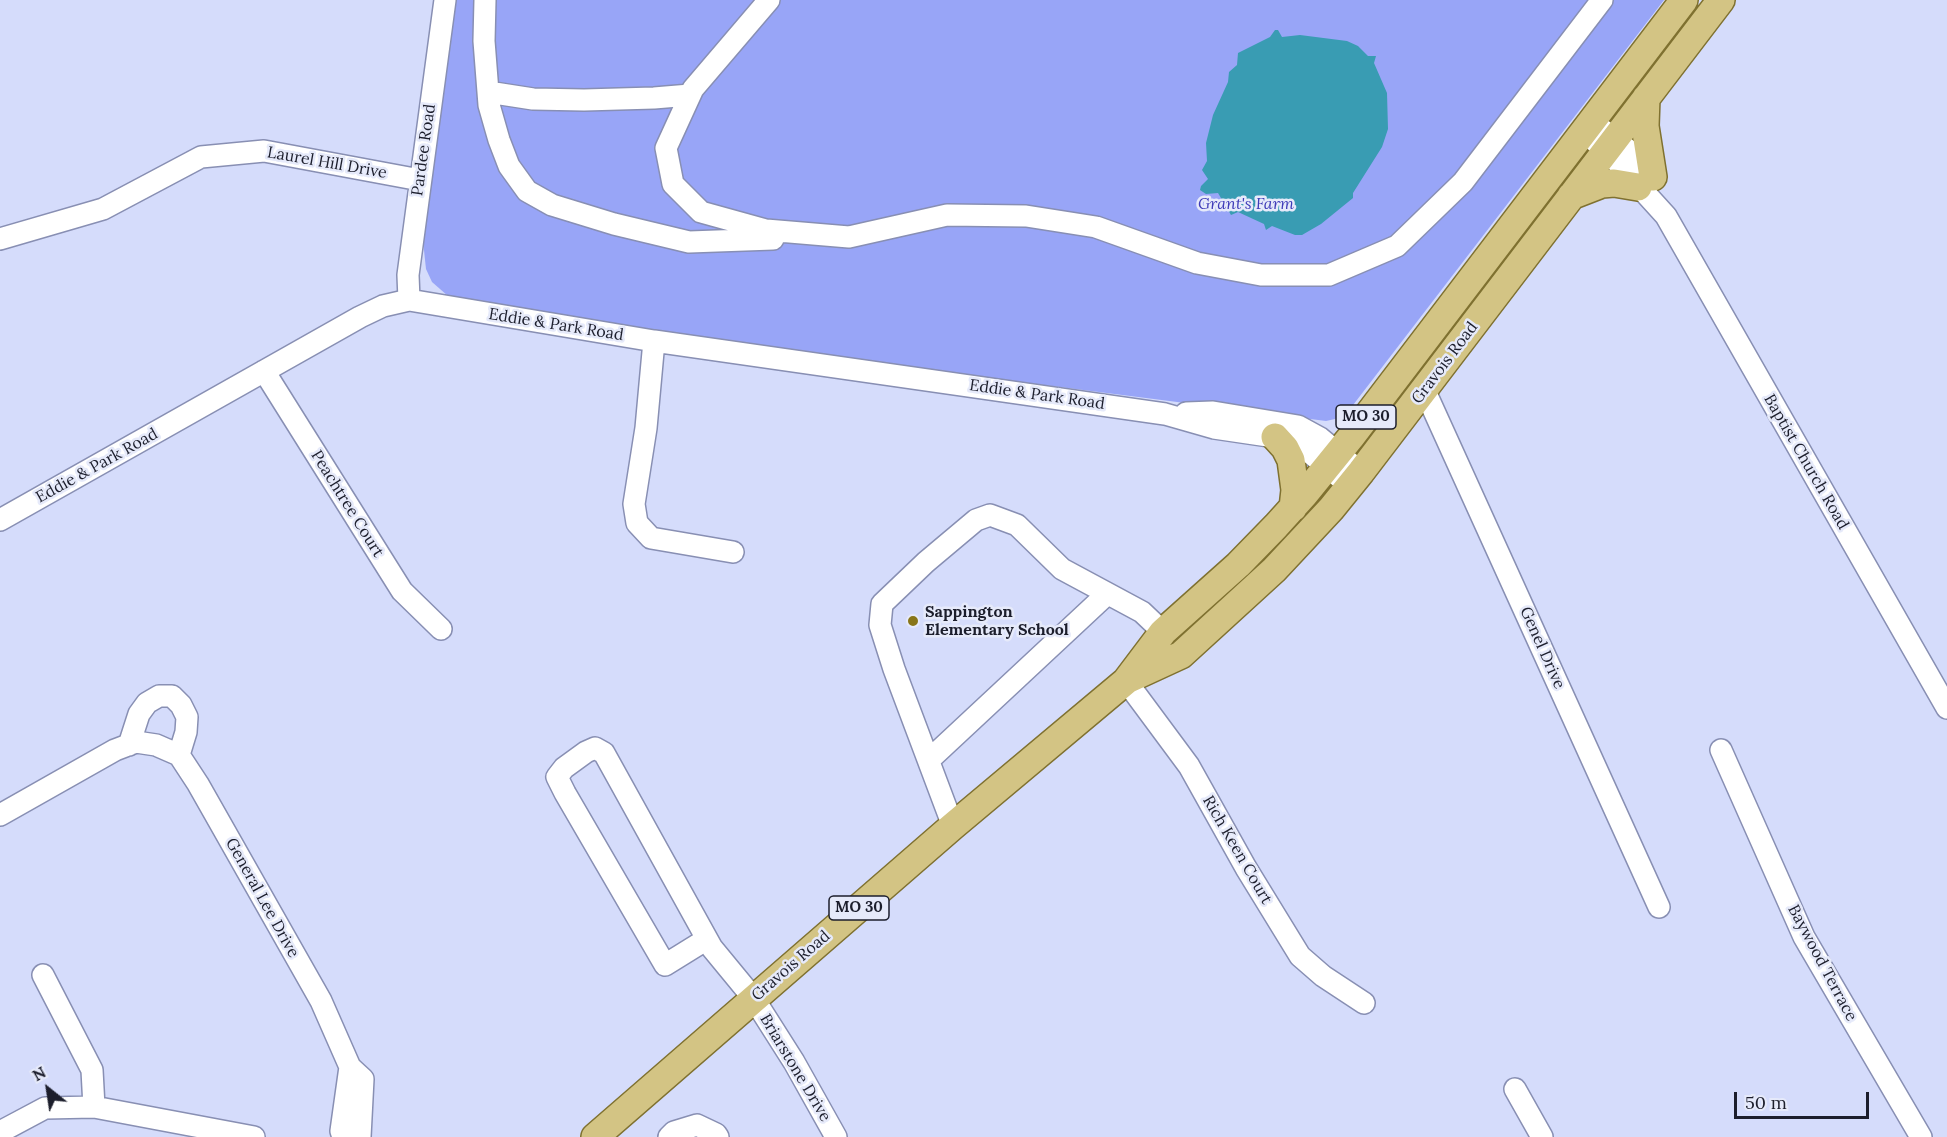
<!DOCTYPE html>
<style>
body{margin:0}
#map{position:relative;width:1947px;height:1137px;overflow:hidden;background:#d5dcfb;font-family:Lora,serif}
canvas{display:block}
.north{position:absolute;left:18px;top:1059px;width:60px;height:60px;-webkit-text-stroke:4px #e6eafa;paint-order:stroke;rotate:330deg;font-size:16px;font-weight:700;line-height:24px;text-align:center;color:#1c1e2c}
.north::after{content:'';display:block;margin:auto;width:21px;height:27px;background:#1c1e2c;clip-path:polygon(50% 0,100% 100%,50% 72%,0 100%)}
.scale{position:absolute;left:1734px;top:1092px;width:135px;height:27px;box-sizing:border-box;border:3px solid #1c1e2c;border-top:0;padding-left:8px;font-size:18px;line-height:21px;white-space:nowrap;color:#1c1e2c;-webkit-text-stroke:4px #e6eafa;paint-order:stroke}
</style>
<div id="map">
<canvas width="1947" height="1137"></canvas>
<div class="north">N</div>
<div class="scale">50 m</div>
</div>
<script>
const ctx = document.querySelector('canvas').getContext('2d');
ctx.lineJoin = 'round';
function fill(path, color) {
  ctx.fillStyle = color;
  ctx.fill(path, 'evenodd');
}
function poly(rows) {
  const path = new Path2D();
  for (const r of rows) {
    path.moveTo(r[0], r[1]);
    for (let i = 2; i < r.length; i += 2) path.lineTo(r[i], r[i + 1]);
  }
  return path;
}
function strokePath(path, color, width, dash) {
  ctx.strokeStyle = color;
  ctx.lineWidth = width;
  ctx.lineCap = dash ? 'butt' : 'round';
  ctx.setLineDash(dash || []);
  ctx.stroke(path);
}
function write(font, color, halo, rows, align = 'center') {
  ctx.font = font + ' Lora,serif';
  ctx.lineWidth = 5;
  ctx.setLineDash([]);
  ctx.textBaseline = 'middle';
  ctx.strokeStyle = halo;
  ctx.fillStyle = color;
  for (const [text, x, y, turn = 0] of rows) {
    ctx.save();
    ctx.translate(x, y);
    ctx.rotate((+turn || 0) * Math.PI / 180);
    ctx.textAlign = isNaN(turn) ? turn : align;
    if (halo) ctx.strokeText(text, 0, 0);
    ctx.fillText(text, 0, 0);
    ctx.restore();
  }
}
const green = poly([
 [455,0,1664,0,1350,409,1335,419,1326,421,911,368,620,326,448,296,432,282,426,269,423,241]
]);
const water = poly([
 [1275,30,1278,30,1282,37,1300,35,1347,41,1358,46,1368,56,1376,56,1374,63,1387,93,1388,129,1382,147,1353,193,1353,198,1321,224,1302,235,1295,235,1272,226,1266,230,1264,224,1238,212,1231,215,1218,193,1206,194,1200,190,1201,186,1208,179,1202,170,1207,161,1206,143,1213,115,1228,82,1229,72,1237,65,1238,53,1270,37]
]);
const minor = poly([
 [485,0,484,41,489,105,499,140,509,166,527,191,552,205,614,224,689,242,773,239],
 [769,0,693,89,666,148,673,184,701,212,766,230,849,237,947,215,1026,216,1096,227,1197,263,1261,275,1329,275,1397,246,1463,182,1602,0],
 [488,92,533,99,584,100,654,98,690,95],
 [1603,130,1632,153,1654,179],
 [1583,132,1606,150,1666,216,1947,708],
 [0,239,103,209,201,157,264,151,420,180],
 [409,300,408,275,445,0],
 [654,341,646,428,634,504,637,523,651,538,733,552],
 [264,371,402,591,441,629],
 [1424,389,1659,907],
 [1186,413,1213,412,1298,426,1320,438,1361,472],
 [0,520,360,317,383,306,409,300,654,341,1165,414,1214,428,1275,437,1298,443,1350,486],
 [1126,681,1189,766,1246,868,1300,956,1323,976,1364,1003],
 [129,745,139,714,147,703,159,696,172,696,181,705,187,717,186,732,179,755],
 [1721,750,1804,937,1921,1137],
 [929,760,1107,594],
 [0,815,115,750,136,742,156,745,179,755,198,784,321,1001,350,1067,363,1079,360,1137],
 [953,826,894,669,880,625,882,604,926,562,976,520,990,515,1017,525,1062,569,1142,612,1163,632],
 [707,939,665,965,565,793,557,777,564,768,586,752,595,748,604,753,712,948,754,999,794,1062,836,1137],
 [43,975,92,1070,94,1107],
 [1515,1089,1542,1137],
 [0,1132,45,1108,94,1107,254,1137],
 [343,1137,341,1131,350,1067],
 [669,1137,674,1132,697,1125,716,1134,718,1137]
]);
const major = poly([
 [1646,98,1645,126,1653,177],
 [1571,196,1602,184,1614,183,1638,187],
 [1275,437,1285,448,1291,460,1295,490,1293,508],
 [1129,679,1181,655,1274,570,1331,509,1361,472,1721,0],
 [595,1137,953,826,1126,681,1163,632,1238,565,1276,526,1304,495,1351,437,1684,0]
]);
const markers = [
 [913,621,6,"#887518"]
];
const shields = [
 [1366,417,60],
 [859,908,60]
];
const shieldNames = [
 ["MO 30",1366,417],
 ["MO 30",859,908]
];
const streetNames = [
 ["Pardee Road",424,150,-82],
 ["Laurel Hill Drive",327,163,10],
 ["Eddie & Park Road",556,325,9],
 ["Gravois Road",1445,363,-53],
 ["Eddie & Park Road",1037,395,8],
 ["Baptist Church Road",1806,462,60],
 ["Eddie & Park Road",97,466,-29],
 ["Peachtree Court",347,504,58],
 ["Genel Drive",1542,648,66],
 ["Rich Keen Court",1237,850,60],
 ["General Lee Drive",262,898,61],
 ["Baywood Terrace",1822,963,62],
 ["Gravois Road",791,966,-41],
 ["Briarstone Drive",795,1068,59]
];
const parkNames = [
 ["Grant's Farm",1246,204]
];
const poiNames = [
 ["Sappington",925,612],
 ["Elementary School",925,630]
];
fill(green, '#98a5f7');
fill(water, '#399cb3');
strokePath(minor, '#888fb3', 24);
strokePath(major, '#7f7130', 30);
strokePath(minor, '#fff', 21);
strokePath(major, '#d3c484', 27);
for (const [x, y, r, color] of markers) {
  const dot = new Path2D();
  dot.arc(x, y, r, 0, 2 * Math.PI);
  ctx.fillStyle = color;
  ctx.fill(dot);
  strokePath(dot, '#e6eafa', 2);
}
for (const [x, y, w] of shields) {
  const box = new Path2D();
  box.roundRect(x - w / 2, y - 12, w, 24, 4.5);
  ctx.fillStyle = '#e6eafa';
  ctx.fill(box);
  strokePath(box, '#1c1e2c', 1.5);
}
write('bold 15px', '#1c1e2c', null, shieldNames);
write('16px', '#1c1e2c', '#e6eafa', streetNames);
write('italic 16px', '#3e3bb8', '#e6eafa', parkNames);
write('bold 16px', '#1c1e2c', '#e6eafa', poiNames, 'left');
</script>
